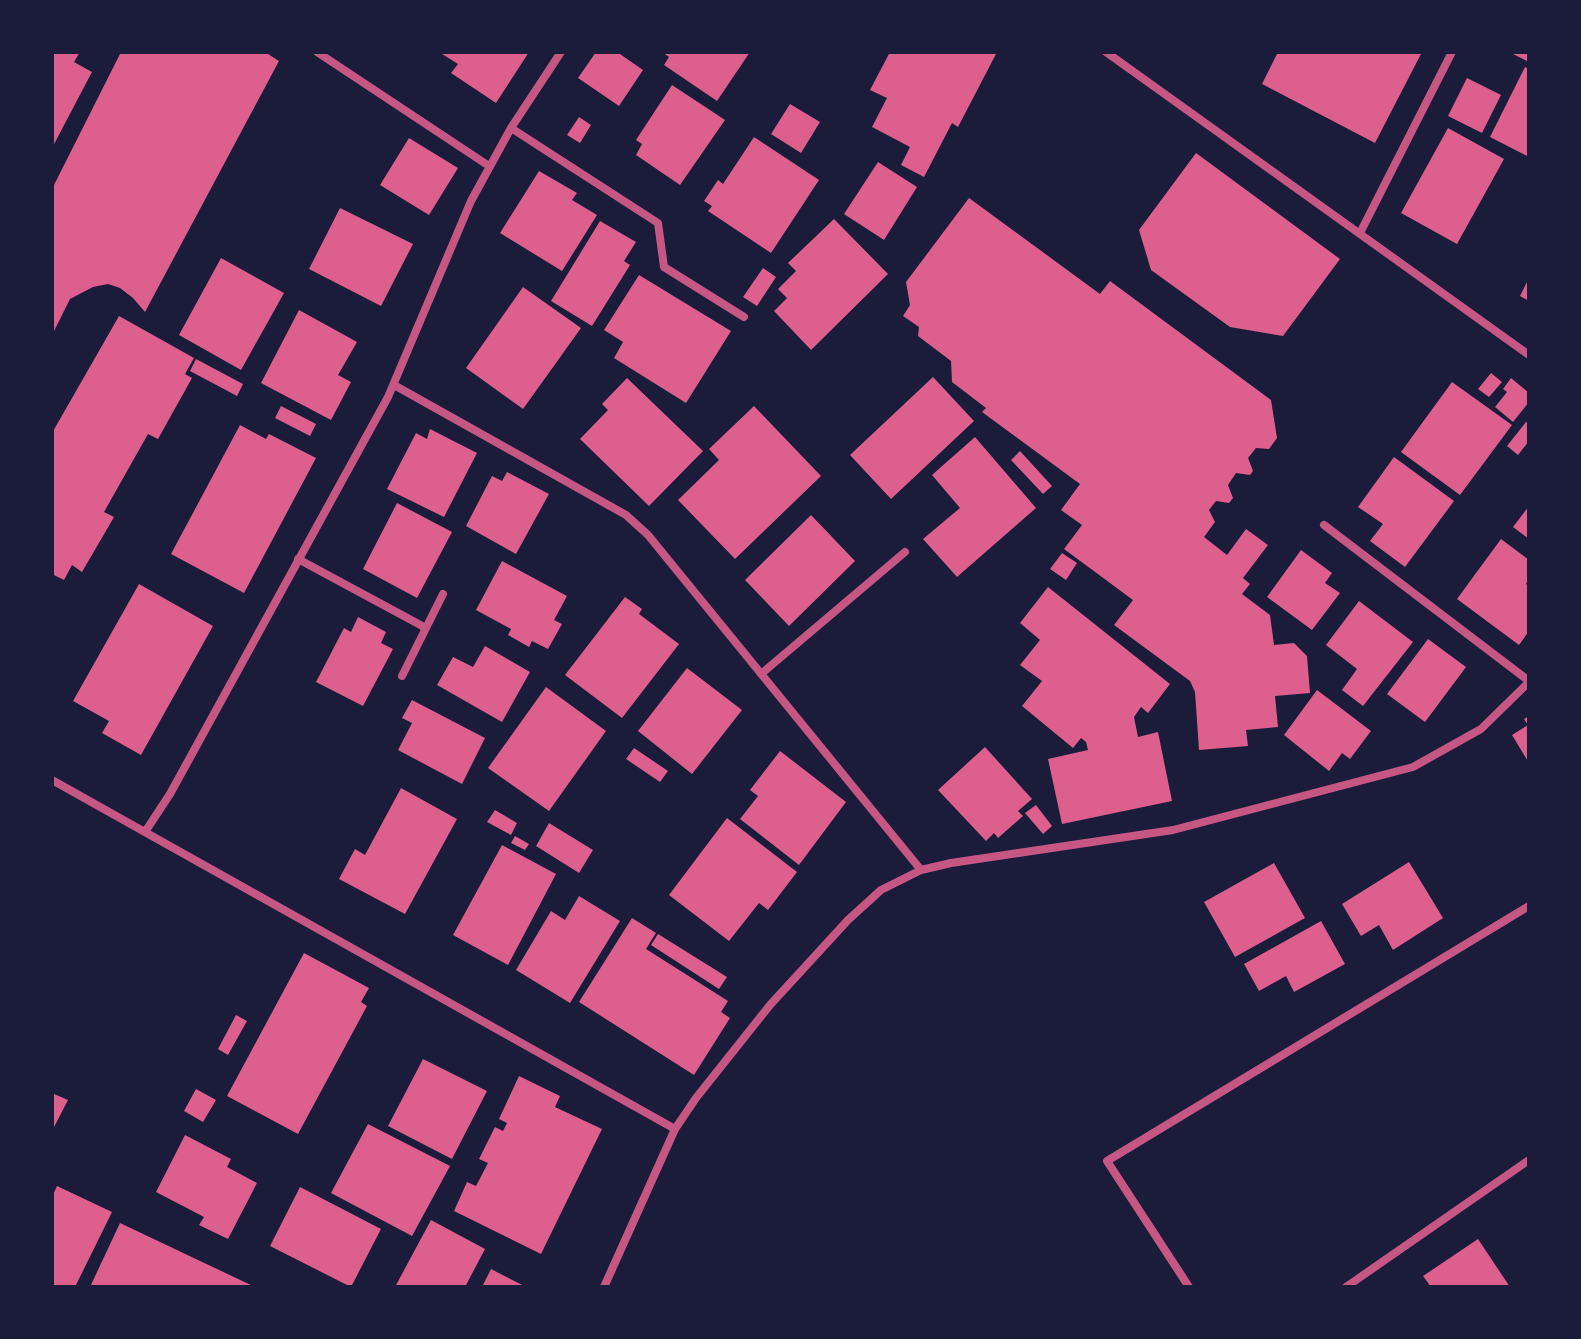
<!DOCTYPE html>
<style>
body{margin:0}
#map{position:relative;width:1581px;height:1339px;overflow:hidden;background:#1b1b3a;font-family:Rubik,sans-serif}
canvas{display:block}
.frame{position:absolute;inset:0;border:54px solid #1b1b3a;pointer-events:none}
</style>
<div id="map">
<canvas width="1581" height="1339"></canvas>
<div class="frame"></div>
</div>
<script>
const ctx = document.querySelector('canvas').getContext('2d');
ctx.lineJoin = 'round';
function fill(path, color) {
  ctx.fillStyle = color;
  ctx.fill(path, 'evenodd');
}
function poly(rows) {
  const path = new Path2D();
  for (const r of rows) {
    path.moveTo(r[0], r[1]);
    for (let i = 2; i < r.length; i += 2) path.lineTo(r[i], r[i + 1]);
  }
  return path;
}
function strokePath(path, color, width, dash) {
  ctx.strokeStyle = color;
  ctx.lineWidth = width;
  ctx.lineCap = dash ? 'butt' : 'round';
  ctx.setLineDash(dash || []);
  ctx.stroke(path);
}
const building = poly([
 [52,52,80,52,74,62,92,72,52,148],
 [121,52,265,52,279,61,145,312,133,298,120,288,108,284,93,287,70,299,52,335,52,189],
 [439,52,529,52,496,103,451,73,458,64],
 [596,52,617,52,643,70,619,106,578,78],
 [662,52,750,52,717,101,664,65,669,57],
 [890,52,992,52,996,54,958,127,952,123,924,177,901,165,910,147,872,127,887,98,870,90],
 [1278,52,1422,52,1375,143,1262,84],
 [1509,52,1529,52,1529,62],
 [1525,67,1529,69,1529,157,1490,137],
 [1467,78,1501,95,1482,133,1448,116],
 [672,85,725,120,680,185,636,155,642,144,636,140],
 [790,104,820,122,801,153,771,134],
 [579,117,591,125,580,143,567,135],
 [1448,128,1504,159,1457,244,1401,213],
 [754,137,819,180,771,253,708,211,712,206,704,201,718,180,723,184],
 [409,138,458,168,429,215,380,185],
 [1196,153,1340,259,1283,336,1230,327,1151,270,1139,230],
 [878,162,917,187,884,240,844,214],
 [539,171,577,193,572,200,597,215,562,271,500,233],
 [969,198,1100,294,1110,281,1271,400,1277,438,1269,449,1256,448,1248,458,1253,471,1250,475,1236,473,1228,485,1233,498,1229,503,1216,501,1209,510,1215,522,1204,537,1227,555,1246,529,1268,545,1243,578,1250,584,1242,594,1270,615,1274,645,1294,643,1307,656,1310,693,1275,696,1278,727,1246,730,1248,746,1199,750,1195,692,1190,681,1114,625,1133,600,1064,549,1082,525,1061,510,1080,484,982,412,986,408,952,382,951,361,918,336,919,327,903,316,910,305,906,282],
 [340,208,413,244,381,306,309,269],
 [834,219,888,274,811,350,774,311,787,298,778,289,796,271,788,263],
 [600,221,636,242,624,261,630,265,592,326,551,301],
 [221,258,284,293,241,370,179,335],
 [763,268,776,277,757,306,743,297],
 [639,275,731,331,686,403,614,358,623,342,604,330],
 [1529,278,1529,301,1520,296],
 [523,287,581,328,523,409,466,368],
 [299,310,357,342,338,375,351,382,331,420,261,383],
 [119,316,194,358,185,374,192,378,158,439,148,434,104,512,114,517,82,572,72,565,64,580,52,574,52,433],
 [196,359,243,384,237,396,190,371],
 [1491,373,1502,382,1489,397,1478,389],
 [933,377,974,421,891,499,850,455],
 [627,378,703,451,649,506,580,439,608,410,602,404],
 [1511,378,1529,393,1529,402,1513,422,1495,407,1507,392,1503,389],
 [1452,382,1512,425,1460,495,1401,452],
 [281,406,316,424,310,436,275,418],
 [754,406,821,476,735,559,678,500,719,460,709,449],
 [1526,422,1529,423,1529,441,1518,455,1507,446],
 [240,425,266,439,269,434,316,458,244,593,171,554],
 [430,429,477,453,444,517,387,489,416,433,427,439],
 [975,437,1036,508,957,577,923,539,960,508,932,475],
 [1020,451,1052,486,1043,494,1011,460],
 [1394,457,1454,501,1405,567,1370,541,1383,524,1358,507],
 [507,472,549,494,516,554,466,526,492,476,502,481],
 [397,503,452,532,417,598,363,569],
 [1529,506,1529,539,1513,527],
 [811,515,855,561,789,626,745,580],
 [1501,539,1529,560,1529,579,1526,584,1529,586,1529,631,1519,645,1457,599],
 [1301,550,1332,573,1325,583,1340,593,1312,630,1267,597],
 [1062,553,1077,563,1066,580,1050,569],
 [502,561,567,596,554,620,562,624,548,649,532,641,529,647,508,635,511,629,476,610],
 [139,584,213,626,141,755,102,733,109,721,73,701],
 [1048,587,1170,684,1148,713,1141,707,1134,717,1138,737,1158,732,1172,801,1062,824,1048,759,1088,750,1086,742,1081,738,1073,748,1022,706,1042,681,1020,665,1040,640,1020,623],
 [625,597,642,609,639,614,679,644,622,718,565,675],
 [1359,601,1413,642,1363,706,1342,690,1357,669,1326,645],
 [358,617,386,632,381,643,393,649,363,706,316,682,344,628,351,632],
 [1428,639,1466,667,1425,722,1387,694],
 [485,646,530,672,502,722,437,685,453,657,473,667],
 [687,668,742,710,692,774,638,731],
 [546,687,606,731,549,811,488,768],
 [1317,690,1371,731,1350,759,1342,753,1329,771,1284,735],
 [412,700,485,738,462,784,398,750,412,723,402,718],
 [1529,716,1529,763,1512,735,1528,725,1524,719],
 [985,747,1032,799,1018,811,1023,816,998,838,994,833,986,841,938,790],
 [634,748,668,771,660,782,626,759],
 [780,751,846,802,799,865,740,819,758,796,750,790],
 [401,788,457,819,405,914,339,879,355,849,365,855],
 [1036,805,1052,826,1043,834,1025,813],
 [495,810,517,823,511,835,487,822],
 [727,818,797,872,768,910,759,903,729,941,669,895],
 [549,823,593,850,579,873,536,846],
 [515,836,529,844,525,850,511,843],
 [502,845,556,874,508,965,453,935],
 [1409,862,1443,918,1393,950,1379,925,1361,936,1342,904],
 [1274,863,1305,918,1235,957,1204,902],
 [579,896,620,921,570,1003,516,970,551,911,565,920],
 [632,918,656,933,646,949,728,1001,721,1012,730,1018,694,1075,579,1002],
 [1321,921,1345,964,1294,992,1286,976,1259,991,1244,964],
 [658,934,727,977,719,989,651,945],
 [304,953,369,988,361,1002,367,1006,298,1134,227,1096],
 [236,1015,247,1021,228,1055,218,1049],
 [423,1059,487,1091,452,1159,388,1126],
 [519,1076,560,1096,555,1107,602,1129,541,1254,454,1211,467,1182,476,1186,488,1163,479,1159,495,1127,503,1131,507,1123,499,1119],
 [196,1089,216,1100,203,1122,184,1111],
 [52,1093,68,1100,52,1131],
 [368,1124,450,1166,412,1236,331,1193],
 [185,1135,231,1159,227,1167,257,1183,228,1239,199,1225,204,1217,156,1192],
 [57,1186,112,1212,75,1287,52,1287,52,1197],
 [300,1187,381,1229,351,1287,270,1246],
 [431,1220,485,1249,465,1287,395,1287],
 [120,1223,255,1287,90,1287],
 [1478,1239,1510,1287,1431,1287,1423,1276],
 [491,1269,526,1287,482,1287]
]);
const minor = poly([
 [317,52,489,166],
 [1106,52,1529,355],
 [511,128,658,223,664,267,744,317],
 [1360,233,1452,52],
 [394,385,626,515,648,535,921,870],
 [1324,525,1529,681],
 [298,559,426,628,402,676],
 [426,628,443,594],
 [761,674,905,552],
 [52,780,675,1129],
 [145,832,170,794,388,397,471,201,511,128,561,52],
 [604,1287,675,1129,696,1098,770,1005,848,920,881,890,921,870,951,863,1173,830,1413,767,1481,729,1529,682],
 [1189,1287,1107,1161,1529,906],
 [1346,1287,1529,1160]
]);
fill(building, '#dd5f8e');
strokePath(minor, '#c65784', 8);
</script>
